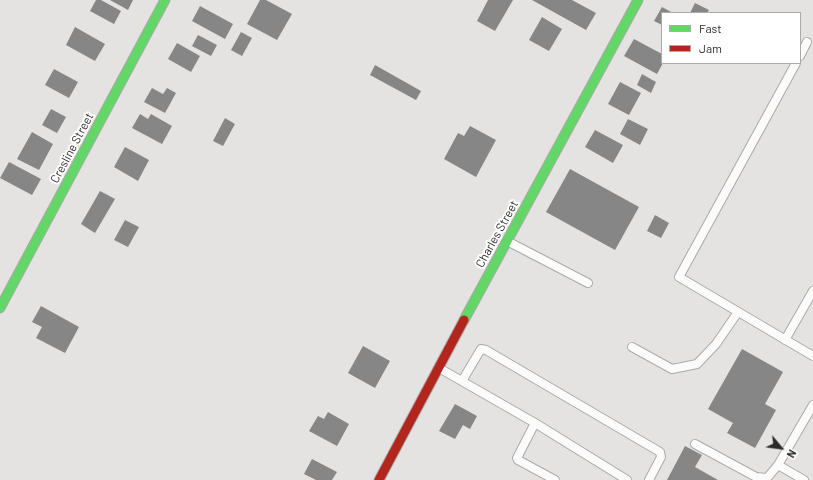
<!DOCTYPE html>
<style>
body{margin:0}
#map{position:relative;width:813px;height:480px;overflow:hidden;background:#e4e3e2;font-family:Barlow,sans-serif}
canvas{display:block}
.legend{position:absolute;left:661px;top:12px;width:140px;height:52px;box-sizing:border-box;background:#fff;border:1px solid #aaaaa9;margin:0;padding:5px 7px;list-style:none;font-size:12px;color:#2b2a29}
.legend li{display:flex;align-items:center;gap:8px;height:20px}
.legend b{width:20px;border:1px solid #aaaaa9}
.north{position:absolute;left:761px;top:428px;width:40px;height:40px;-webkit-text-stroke:3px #fff;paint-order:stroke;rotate:119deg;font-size:11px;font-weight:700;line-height:16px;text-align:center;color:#2b2a29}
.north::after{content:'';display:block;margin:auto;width:14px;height:18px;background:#2b2a29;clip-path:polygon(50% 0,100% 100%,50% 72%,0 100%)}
</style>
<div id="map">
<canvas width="813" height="480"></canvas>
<ul class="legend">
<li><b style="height:5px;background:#63d668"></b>Fast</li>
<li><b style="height:5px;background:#b3261e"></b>Jam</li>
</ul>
<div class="north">N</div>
</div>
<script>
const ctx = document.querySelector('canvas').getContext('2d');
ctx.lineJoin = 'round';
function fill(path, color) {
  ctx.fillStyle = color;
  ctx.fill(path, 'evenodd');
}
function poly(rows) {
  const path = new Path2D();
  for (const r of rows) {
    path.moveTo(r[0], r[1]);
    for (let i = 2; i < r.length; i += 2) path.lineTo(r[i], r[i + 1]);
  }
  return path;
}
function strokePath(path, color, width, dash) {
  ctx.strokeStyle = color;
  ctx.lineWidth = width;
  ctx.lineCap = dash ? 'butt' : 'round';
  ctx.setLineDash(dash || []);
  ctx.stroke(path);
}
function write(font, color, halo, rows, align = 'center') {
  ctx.font = font + ' Barlow,sans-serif';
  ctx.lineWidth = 4;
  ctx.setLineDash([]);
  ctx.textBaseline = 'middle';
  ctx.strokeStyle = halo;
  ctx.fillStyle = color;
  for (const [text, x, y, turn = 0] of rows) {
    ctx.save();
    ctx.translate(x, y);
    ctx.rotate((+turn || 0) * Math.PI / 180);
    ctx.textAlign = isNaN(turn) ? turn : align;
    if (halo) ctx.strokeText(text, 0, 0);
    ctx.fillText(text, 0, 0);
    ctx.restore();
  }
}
const building = poly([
 [96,0,101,0,121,11,114,24,90,11],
 [110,0,133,0,128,10],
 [260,0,266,0,292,14,277,40,247,24],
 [488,0,513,0,495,31,477,21],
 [532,0,572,0,596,13,586,30],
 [695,3,709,10,707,13,690,13],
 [200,6,233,24,225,39,192,21],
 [662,7,673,13,662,13,662,25,654,21],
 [542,17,562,29,549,51,529,40],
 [75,27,105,44,95,61,66,45],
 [241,32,252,38,242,56,231,50],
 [198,35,217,45,211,56,192,46],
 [634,39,662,54,663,63,657,74,624,56],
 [177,43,200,56,191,72,168,59],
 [375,65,421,91,416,100,370,75],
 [54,69,78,82,69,98,45,85],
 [642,74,656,82,651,93,637,85],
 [620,82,641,93,629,115,608,104],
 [152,88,163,94,167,88,176,93,165,113,144,102],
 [51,109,66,117,57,133,42,125],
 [140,114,148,119,151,114,172,126,162,144,132,128],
 [225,118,235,124,223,146,213,141],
 [628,119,648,129,640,145,620,134],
 [470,126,496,140,476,177,444,159,458,133,464,136],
 [595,130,623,145,613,163,585,147],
 [32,132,53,144,39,170,17,159],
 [125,147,149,160,138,181,114,167],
 [9,162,41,179,32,195,0,178],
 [570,169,639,207,615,250,546,212],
 [100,191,115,199,95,233,81,224],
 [655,215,669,223,661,238,647,231],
 [125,220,139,227,128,247,114,240],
 [41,306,79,327,65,353,36,338,42,327,32,322],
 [363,346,390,361,375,388,348,373],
 [742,349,783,372,765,404,776,410,755,448,727,433,733,423,708,409],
 [455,404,477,416,470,429,463,425,455,439,439,431],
 [328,412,349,424,337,446,309,431,318,416,324,419],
 [685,446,702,455,695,467,718,480,667,480],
 [312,459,337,472,332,480,316,480,304,474]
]);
const lane = poly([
 [800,56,807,42],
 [796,63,679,277,813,356],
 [507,241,588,283],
 [785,340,813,291],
 [632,347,672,369,697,364,716,344,738,312],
 [439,368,535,423,627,480],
 [462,381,481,349,486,350,660,452,661,457,649,480],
 [535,423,517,458,518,460,555,480],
 [695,444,756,477,767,478,778,465,813,405],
 [778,465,804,480]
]);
const fast = poly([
 [0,308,165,0],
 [464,320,638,0]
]);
const jam = poly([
 [379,480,464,320]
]);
const streetNames = [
 ["Cresline Street",72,148,-62],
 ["Charles Street",497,234,-61]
];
fill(building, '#878686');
strokePath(lane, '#abaaa9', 10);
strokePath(fast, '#abaaa9', 11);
strokePath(jam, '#abaaa9', 11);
strokePath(lane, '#fbfbfb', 8);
strokePath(fast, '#63d668', 9);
strokePath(jam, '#b3261e', 9);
write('12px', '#2b2a29', '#fff', streetNames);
</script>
